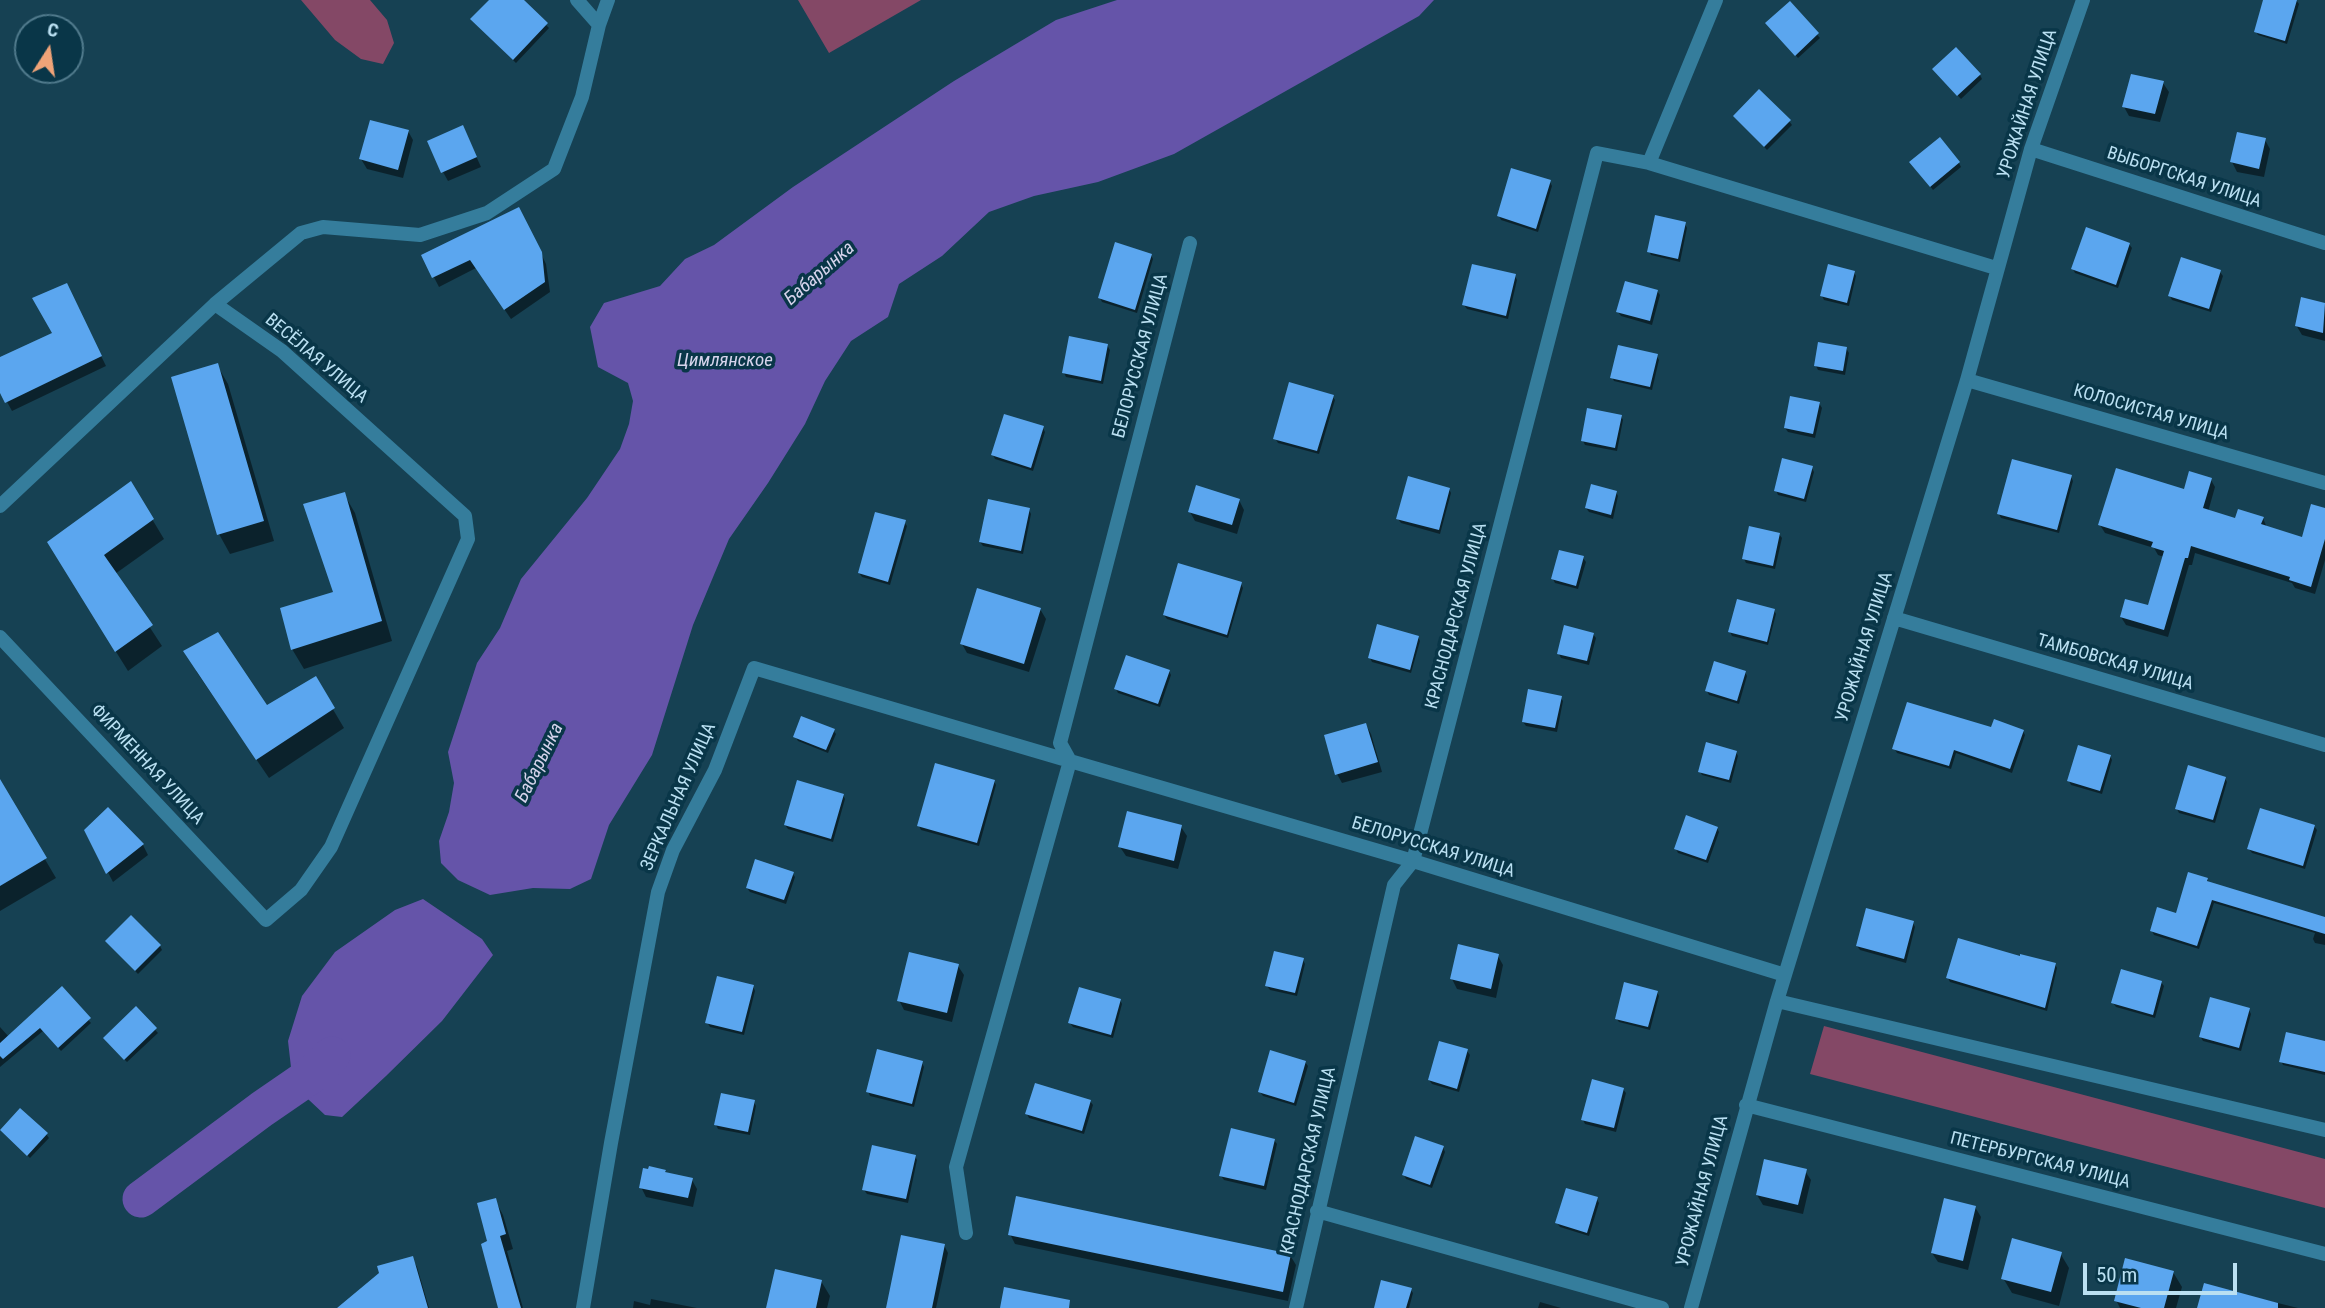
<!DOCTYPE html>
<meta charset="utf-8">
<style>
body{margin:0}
#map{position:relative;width:2325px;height:1308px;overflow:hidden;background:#164153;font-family:"Roboto Condensed",sans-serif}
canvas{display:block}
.north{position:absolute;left:14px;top:14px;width:70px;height:70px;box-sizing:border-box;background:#093648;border:2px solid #507a8c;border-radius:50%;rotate:12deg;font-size:19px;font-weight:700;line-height:28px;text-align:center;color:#bae0f2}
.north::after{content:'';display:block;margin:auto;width:24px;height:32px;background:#efa378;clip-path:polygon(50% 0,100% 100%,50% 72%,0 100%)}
.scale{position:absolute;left:2083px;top:1263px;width:154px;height:32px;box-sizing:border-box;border:4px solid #bae0f2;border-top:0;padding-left:9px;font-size:21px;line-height:24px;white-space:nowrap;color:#bae0f2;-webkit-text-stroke:5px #093648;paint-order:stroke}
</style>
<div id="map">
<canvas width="2325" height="1308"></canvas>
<div class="north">С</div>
<div class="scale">50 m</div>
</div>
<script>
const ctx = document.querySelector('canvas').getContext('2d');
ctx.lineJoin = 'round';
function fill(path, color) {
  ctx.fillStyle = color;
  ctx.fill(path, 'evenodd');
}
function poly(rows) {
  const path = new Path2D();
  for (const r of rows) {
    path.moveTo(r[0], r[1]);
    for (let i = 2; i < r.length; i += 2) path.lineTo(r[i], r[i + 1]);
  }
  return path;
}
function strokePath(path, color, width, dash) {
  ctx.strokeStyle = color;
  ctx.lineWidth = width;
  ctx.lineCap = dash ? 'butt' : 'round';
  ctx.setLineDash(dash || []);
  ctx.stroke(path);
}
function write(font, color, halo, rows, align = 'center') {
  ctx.font = font + ' "Roboto Condensed",sans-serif';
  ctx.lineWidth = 7;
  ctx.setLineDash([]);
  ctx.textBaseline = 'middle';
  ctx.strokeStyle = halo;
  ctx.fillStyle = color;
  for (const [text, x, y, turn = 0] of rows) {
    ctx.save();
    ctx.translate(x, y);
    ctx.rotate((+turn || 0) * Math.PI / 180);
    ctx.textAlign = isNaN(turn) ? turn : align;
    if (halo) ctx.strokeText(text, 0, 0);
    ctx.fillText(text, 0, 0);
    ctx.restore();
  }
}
const green = poly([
 [301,0,370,0,387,20,394,43,383,64,361,59,335,40],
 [798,0,921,0,829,53],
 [1824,1026,2325,1159,2325,1208,1810,1074]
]);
const water = poly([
 [1117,0,1434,0,1419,16,1174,154,1098,182,1034,196,989,212,942,256,899,284,888,317,851,341,825,381,805,424,768,483,729,539,693,625,652,755,609,825,591,879,570,889,533,888,490,895,458,880,441,863,439,841,449,812,454,783,448,752,477,663,500,628,521,579,587,498,620,449,629,424,633,401,628,383,598,367,590,327,604,303,660,286,685,259,714,245,793,187,954,81,1056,20],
 [423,899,482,939,493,955,442,1021,386,1076,342,1117,325,1115,293,1085,288,1041,302,996,335,952,395,910]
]);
const shadow = poly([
 [491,0,521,0,549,28,516,63,472,20],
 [2265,0,2296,0,2299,4,2287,44,2258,35,2256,31],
 [1789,3,1820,38,1798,58,1770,27],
 [1937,73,1980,75,1982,79,1961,99],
 [2163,83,2169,92,2160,122,2129,116,2124,107],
 [1735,116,1789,121,1792,125,1767,150],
 [408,131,413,140,403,178,367,169,361,159],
 [467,136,481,167,448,181,443,172],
 [2265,140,2270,149,2264,177,2237,172,2232,162],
 [1959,163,1961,167,1933,190,1914,166],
 [1550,182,1552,186,1538,232,1501,220,1499,216],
 [524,218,546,264,550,292,511,319,476,268,439,287,423,256],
 [1685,224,1687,228,1680,262,1651,255,1649,251],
 [2129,244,2132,248,2118,288,2075,273,2073,269],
 [1151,255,1153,259,1137,313,1102,302,1100,298],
 [1854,272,1856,276,1849,306,1824,300,1822,296],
 [2220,272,2223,276,2211,312,2172,300,2170,296],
 [1515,276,1517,280,1508,319,1467,309,1464,305],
 [1657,291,1660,295,1652,325,1621,316,1618,312],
 [71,295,106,366,12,411,0,389,0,359,54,334],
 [2302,300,2325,304,2325,341,2302,335,2296,325],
 [1107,345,1110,350,1103,384,1066,377,1064,373],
 [1846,348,1849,353,1845,375,1818,370,1816,366],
 [1656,355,1659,360,1652,390,1614,381,1612,377],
 [217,365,228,384,274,541,230,554,219,534],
 [1332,396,1335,400,1319,454,1278,443,1275,438],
 [1819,403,1822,408,1815,438,1788,432,1785,428],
 [1621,416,1623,420,1617,451,1585,445,1583,441],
 [1043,428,1045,432,1033,471,995,459,993,455],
 [1812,468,1814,472,1806,502,1778,495,1776,490],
 [2071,477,2073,481,2059,533,2001,518,1999,514],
 [2211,480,2215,487,2208,512,2236,520,2263,518,2267,528,2303,539,2325,510,2325,560,2315,594,2295,588,2292,583,2195,553,2192,565,2189,565,2168,637,2126,625,2121,617,2149,608,2164,557,2158,555,2154,548,2105,533,2100,525],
 [131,484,164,539,115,574,162,646,128,671,60,562],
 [1449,489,1451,493,1440,534,1401,523,1398,519],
 [1616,492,1618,496,1613,519,1589,512,1586,508],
 [344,494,355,513,392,641,304,669,292,649,335,593],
 [1239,500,1244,510,1237,534,1195,521,1190,512],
 [1029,510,1031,514,1023,554,983,546,980,542],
 [904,522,907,526,890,585,862,577,859,573],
 [1779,534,1782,538,1775,569,1746,563,1744,559],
 [1583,558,1586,562,1578,589,1555,583,1553,579],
 [1241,584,1243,588,1228,638,1167,619,1164,615],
 [1040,609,1046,619,1029,672,967,653,962,644],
 [1774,610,1776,614,1768,645,1732,636,1730,632],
 [1593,634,1596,638,1589,665,1561,658,1559,654],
 [1418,637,1420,641,1411,673,1372,662,1370,658],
 [196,671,266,707,315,679,344,728,269,778],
 [1169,671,1171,675,1160,707,1118,693,1116,689],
 [1745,672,1747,676,1739,704,1709,695,1707,691],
 [1560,697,1563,701,1557,732,1526,726,1523,722],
 [1366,725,1371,734,1382,772,1342,783,1337,774],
 [833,730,836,734,828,753,798,741,795,736],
 [1992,730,2023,731,2025,735,2012,773,1956,753,1951,769,1897,753,1894,748],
 [1736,752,1738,756,1731,783,1702,775,1700,771],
 [2110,756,2112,760,2102,794,2071,785,2069,781],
 [2225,778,2227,782,2215,823,2179,813,2177,809],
 [994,781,996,785,979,846,921,830,919,826],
 [0,783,56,878,0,911],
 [843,795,845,799,833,842,788,829,785,825],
 [108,809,143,845,148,855,113,882,86,830],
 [2314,826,2317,830,2305,869,2252,853,2249,849],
 [1181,827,1187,836,1178,869,1126,856,1120,847],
 [1717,828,1719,832,1708,863,1678,853,1676,849],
 [792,873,795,877,786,904,750,892,747,888],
 [2207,879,2209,883,2325,918,2325,945,2315,943,2313,939,2315,933,2214,903,2199,949,2154,935,2152,931,2177,915],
 [1913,923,1915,927,1906,963,1860,950,1857,946],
 [107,941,160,946,162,950,138,974],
 [1498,956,1503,965,1496,998,1457,989,1452,979],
 [2021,958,2055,964,2057,968,2047,1011,1950,982,1948,978],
 [1303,960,1305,964,1297,996,1270,990,1267,986],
 [958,966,964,975,952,1022,904,1010,899,1000],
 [2161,982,2164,986,2155,1018,2116,1007,2113,1003],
 [753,986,755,991,744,1035,710,1027,707,1022],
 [61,989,91,1023,61,1051,43,1031,0,1067,0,1027,9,1037],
 [1657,992,1659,996,1650,1030,1619,1022,1616,1018],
 [1120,1000,1122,1004,1113,1038,1073,1027,1070,1023],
 [136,1009,158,1033,127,1062,107,1042],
 [2249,1010,2251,1014,2241,1051,2203,1041,2200,1036],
 [2325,1043,2325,1075,2283,1065,2281,1061],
 [1467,1051,1470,1055,1459,1092,1432,1084,1429,1080],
 [1305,1062,1308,1066,1296,1106,1263,1096,1260,1092],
 [922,1063,924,1067,914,1107,870,1096,868,1091],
 [1623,1089,1626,1093,1616,1132,1585,1124,1583,1120],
 [1090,1101,1093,1105,1084,1134,1029,1118,1027,1114],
 [754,1102,756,1106,750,1135,718,1129,716,1125],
 [2,1130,46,1134,49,1138,30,1158],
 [1274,1140,1277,1144,1266,1190,1224,1180,1221,1176],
 [1443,1147,1445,1152,1432,1188,1406,1179,1404,1175],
 [915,1156,917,1160,908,1203,867,1194,864,1190],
 [1805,1171,1811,1180,1803,1214,1763,1205,1757,1195],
 [666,1174,692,1180,697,1189,693,1207,646,1197,641,1187],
 [1596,1198,1599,1203,1589,1236,1560,1227,1557,1223],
 [495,1200,503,1215,513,1249,507,1251,523,1308,500,1308,488,1240],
 [1975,1207,1981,1217,1968,1270,1938,1262,1932,1253],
 [1010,1234,1290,1255,1296,1265,1288,1301,1015,1244],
 [944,1245,948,1253,936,1308,888,1308],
 [2060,1253,2069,1268,2059,1306,2012,1293,2003,1278],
 [412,1258,417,1267,429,1308,340,1308],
 [2173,1272,2182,1287,2176,1308,2120,1308,2116,1300],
 [821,1281,830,1296,827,1308,768,1308],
 [2205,1285,2298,1308,2199,1308],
 [1410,1289,1413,1293,1409,1308,1375,1308],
 [651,1299,697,1308,633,1308,634,1301,650,1305],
 [1540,1302,1561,1308,1538,1308]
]);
const river = poly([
 [141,1199,262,1109,310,1076,332,1055]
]);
const building = poly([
 [489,0,524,0,548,23,513,60,470,19],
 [2263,0,2297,0,2285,41,2254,32],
 [1790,1,1819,33,1795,56,1765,23],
 [1956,47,1981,74,1957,96,1932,69],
 [2131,74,2164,81,2155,114,2122,107],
 [1759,89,1791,120,1764,147,1733,116],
 [370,120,409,130,398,170,359,159],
 [463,125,477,157,441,173,427,141],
 [2237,132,2266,138,2259,169,2230,162],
 [1940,137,1960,162,1930,187,1909,162],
 [1511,168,1551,180,1536,229,1497,216],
 [519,207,542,252,545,282,504,310,470,260,432,278,421,255],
 [1655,215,1686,222,1678,259,1647,252],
 [2086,227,2130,243,2116,285,2071,269],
 [1115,242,1152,254,1135,310,1098,298],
 [2181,257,2221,270,2209,309,2168,296],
 [1472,264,1516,274,1506,316,1462,305],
 [1828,264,1855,271,1847,303,1820,296],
 [1625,281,1658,290,1650,321,1616,312],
 [67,283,102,356,5,403,0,393,0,357,52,333,32,298],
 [2301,297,2325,303,2323,333,2295,326],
 [1069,336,1108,344,1101,381,1062,373],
 [1818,342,1847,347,1843,371,1814,366],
 [1618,345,1658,354,1650,387,1610,378],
 [218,363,264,521,217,535,171,377],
 [1289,382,1334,395,1317,451,1273,439],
 [1790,396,1820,402,1813,434,1784,428],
 [1587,408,1622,415,1615,448,1581,441],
 [1004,414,1044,426,1031,468,991,455],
 [1782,458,1813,466,1804,499,1774,491],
 [2012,459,2072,475,2057,530,1997,514],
 [2116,468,2184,489,2189,471,2212,478,2203,508,2235,518,2238,509,2264,517,2261,524,2302,537,2311,504,2325,508,2325,539,2311,587,2289,580,2290,577,2191,546,2188,558,2185,558,2164,630,2120,617,2125,599,2148,605,2164,551,2151,547,2153,542,2098,525],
 [1408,476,1450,488,1439,530,1396,519],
 [131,481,154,519,104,555,153,625,115,652,47,542],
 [1591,484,1617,491,1611,515,1585,508],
 [1196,485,1240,499,1232,525,1188,512],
 [345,492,382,621,291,650,280,608,333,592,303,504],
 [988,499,1030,508,1021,551,979,542],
 [875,512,906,520,888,582,858,573],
 [1749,526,1780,533,1773,566,1742,559],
 [1559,550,1584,556,1576,586,1551,579],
 [1178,563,1242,582,1227,635,1163,615],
 [977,588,1041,608,1024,664,960,644],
 [1737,599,1775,609,1767,642,1728,632],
 [1377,624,1419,636,1410,670,1368,658],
 [1564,625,1594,633,1587,661,1557,654],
 [218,632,267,705,316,676,335,708,256,760,183,651],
 [1126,655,1170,670,1158,704,1114,689],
 [1714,661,1746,671,1737,701,1705,691],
 [1528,689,1562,696,1555,728,1522,722],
 [1907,702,1991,727,1994,719,2024,730,2010,769,1954,750,1949,766,1892,749],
 [801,716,835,729,826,750,793,737],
 [1366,723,1378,762,1335,775,1324,735],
 [1706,742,1737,751,1729,780,1698,772],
 [2078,745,2111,755,2100,791,2067,781],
 [935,763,995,780,977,843,917,826],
 [2188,765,2226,777,2213,820,2175,809],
 [0,779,47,858,0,886],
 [797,780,844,794,831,839,784,825],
 [108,807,144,844,106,874,84,830],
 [2260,808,2315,825,2303,866,2247,849],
 [1127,811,1182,825,1174,861,1118,847],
 [1686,815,1718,827,1706,860,1674,849],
 [755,859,794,872,784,900,746,888],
 [2188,872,2208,878,2207,881,2325,917,2325,934,2212,900,2197,946,2150,931,2157,907,2176,913],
 [1866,908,1914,921,1904,959,1856,946],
 [131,915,161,945,135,971,105,941],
 [1958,938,2020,956,2020,954,2056,963,2045,1008,1946,978],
 [1458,944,1499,954,1491,989,1450,979],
 [1274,951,1304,958,1295,993,1265,986],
 [909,952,959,964,947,1013,897,1001],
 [2121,969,2162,981,2153,1015,2111,1003],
 [717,976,754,985,742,1032,705,1023],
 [1624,982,1658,991,1648,1027,1615,1019],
 [62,986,91,1018,58,1048,40,1028,3,1059,0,1056,0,1043],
 [1079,987,1121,999,1111,1035,1068,1023],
 [2210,997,2250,1008,2239,1048,2199,1037],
 [136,1006,157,1028,124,1060,103,1038],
 [2286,1032,2325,1041,2325,1072,2279,1062],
 [1439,1041,1468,1049,1457,1089,1428,1080],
 [877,1049,923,1061,912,1104,866,1092],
 [1270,1050,1306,1061,1294,1103,1258,1092],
 [1592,1079,1624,1088,1614,1128,1581,1120],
 [1035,1083,1091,1100,1082,1131,1025,1114],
 [721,1093,755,1100,748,1132,714,1125],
 [20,1108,48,1133,27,1156,0,1130],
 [1231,1128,1275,1139,1264,1186,1219,1176],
 [1415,1136,1444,1146,1430,1185,1402,1175],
 [872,1145,916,1155,906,1199,862,1190],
 [1764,1159,1807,1169,1798,1205,1756,1195],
 [649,1166,666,1170,665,1172,693,1178,688,1198,639,1188,643,1168,648,1169],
 [1566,1188,1598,1197,1587,1233,1555,1223],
 [1016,1196,1291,1254,1283,1292,1008,1235],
 [496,1198,506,1234,500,1236,521,1308,498,1308,481,1244,491,1239,487,1241,477,1203],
 [1944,1198,1976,1206,1963,1261,1931,1253],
 [901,1235,945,1244,932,1308,886,1308],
 [2012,1238,2062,1252,2051,1292,2001,1279],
 [413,1256,428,1308,337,1308,379,1273,377,1266],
 [2125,1258,2174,1271,2164,1308,2141,1308,2114,1301],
 [775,1269,822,1280,816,1308,766,1308],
 [1381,1280,1412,1288,1406,1308,1374,1308],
 [2204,1283,2278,1303,2278,1308,2197,1308],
 [1004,1287,1070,1300,1069,1308,1000,1308]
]);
const minor = poly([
 [577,0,599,25],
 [2031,149,2325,243],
 [1649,163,1996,268],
 [1967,380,2325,483],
 [0,506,215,304],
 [1894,618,2325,745],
 [0,637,266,920,301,890,331,847,468,539,465,516,282,351,215,304,301,233,323,227,420,235,487,213,554,169,582,97,599,25,608,0],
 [1070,761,1060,743,1190,243],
 [1777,1001,2325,1130],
 [1746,1105,2325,1254],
 [1317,1211,1662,1308],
 [966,1233,956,1167,1070,761,1413,861,1785,975],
 [583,1308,611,1143,658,892,673,850,715,770,754,668,1070,761],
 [1296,1308,1394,885,1413,861,1597,153,1649,163,1716,0],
 [1691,1308,1777,1001,1967,380,2031,149,2083,0]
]);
const streetNames = [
 ["УРОЖАЙНАЯ УЛИЦА",2028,104,-72],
 ["ВЫБОРГСКАЯ УЛИЦА",2184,178,18],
 ["БЕЛОРУССКАЯ УЛИЦА",1141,356,-75],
 ["ВЕСЁЛАЯ УЛИЦА",316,359,40],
 ["КОЛОСИСТАЯ УЛИЦА",2151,413,16],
 ["КРАСНОДАРСКАЯ УЛИЦА",1457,616,-75],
 ["УРОЖАЙНАЯ УЛИЦА",1865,647,-73],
 ["ТАМБОВСКАЯ УЛИЦА",2115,663,16],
 ["ФИРМЕННАЯ УЛИЦА",147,765,47],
 ["ЗЕРКАЛЬНАЯ УЛИЦА",679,797,-66],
 ["БЕЛОРУССКАЯ УЛИЦА",1433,848,17],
 ["КРАСНОДАРСКАЯ УЛИЦА",1309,1161,-77],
 ["ПЕТЕРБУРГСКАЯ УЛИЦА",2040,1161,14],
 ["УРОЖАЙНАЯ УЛИЦА",1703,1191,-75]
];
const waterNames = [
 ["Бабарынка",820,274,-41],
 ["Цимлянское",725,361],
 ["Бабарынка",540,763,-64]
];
fill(green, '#844866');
fill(water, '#6554a9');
fill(shadow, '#0007');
strokePath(river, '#6554a9', 37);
fill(building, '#5ba6ef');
strokePath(minor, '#357d9c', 14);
write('18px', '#bae0f2', '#093648', streetNames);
write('italic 19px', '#d6d4ec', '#093648', waterNames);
</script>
